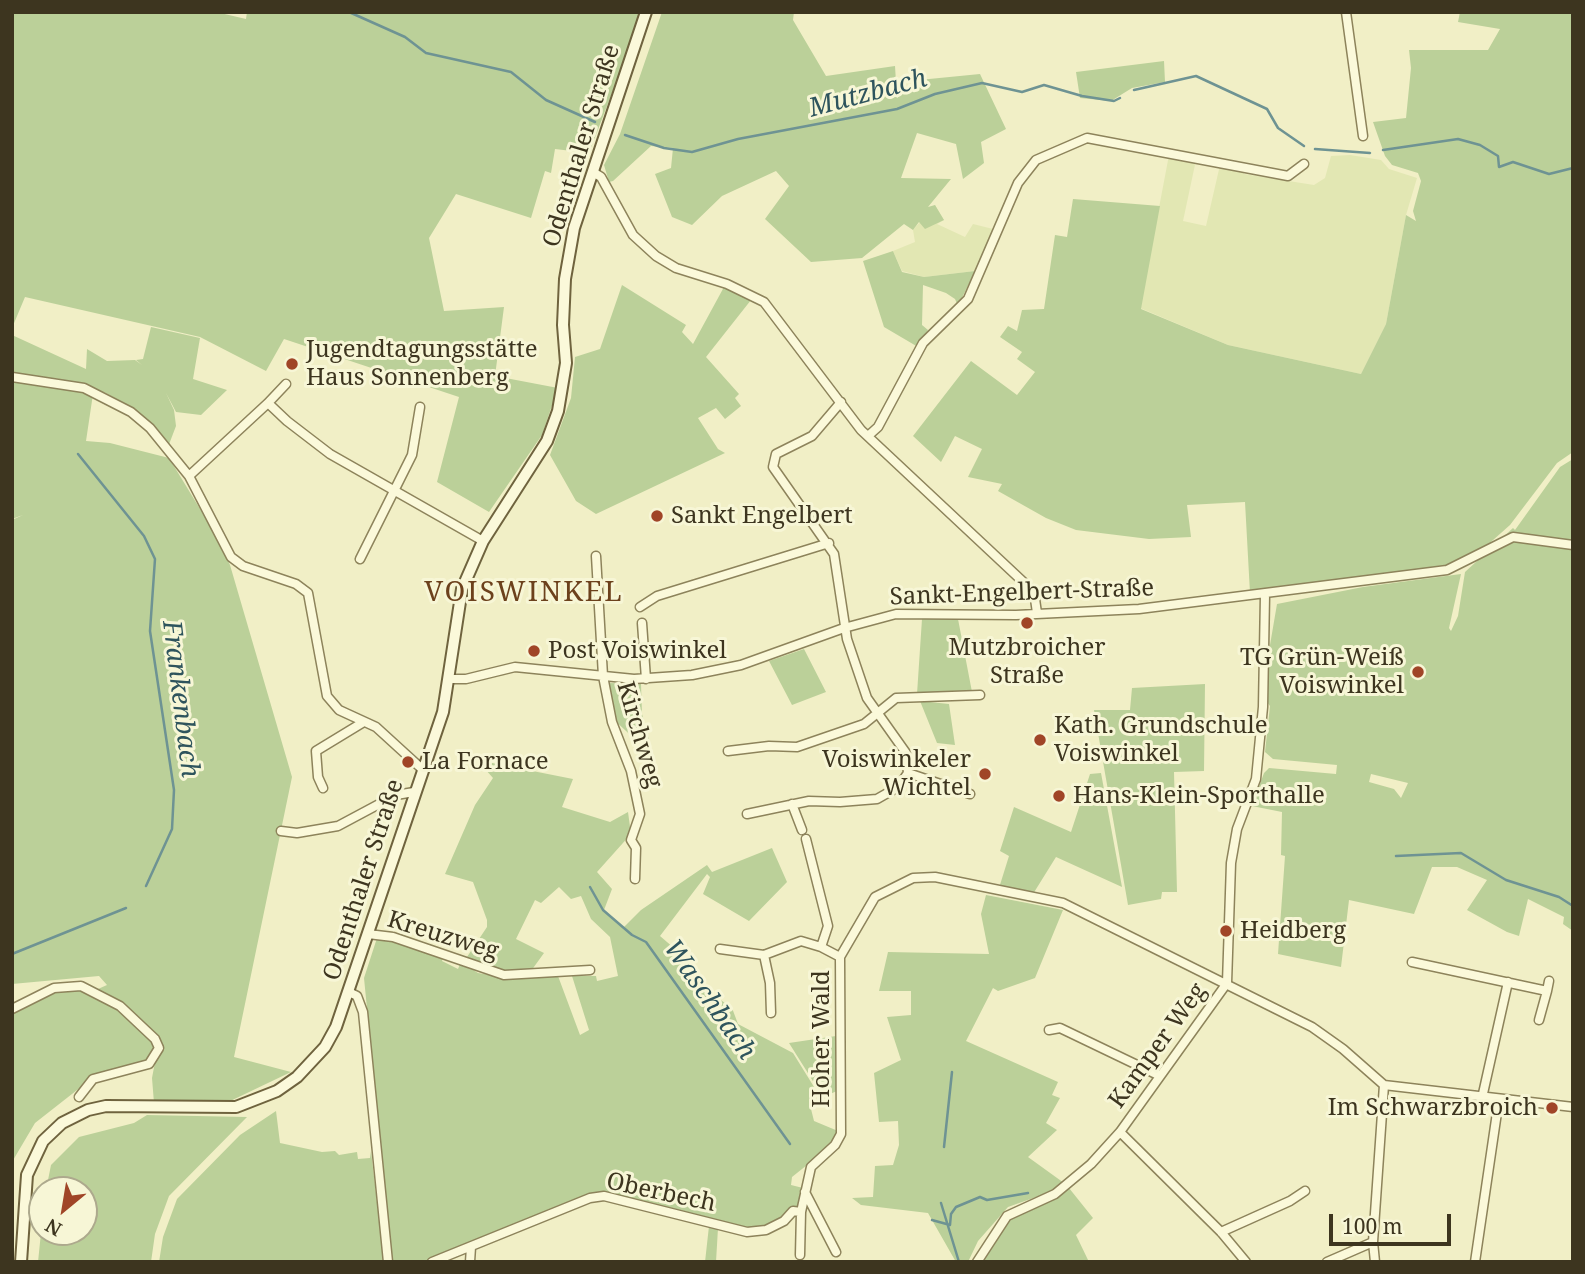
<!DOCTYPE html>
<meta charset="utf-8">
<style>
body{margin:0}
#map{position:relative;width:1585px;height:1274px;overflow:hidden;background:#f1efc6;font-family:"Noto Serif",serif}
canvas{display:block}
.frame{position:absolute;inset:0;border:14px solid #3d351f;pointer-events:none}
.north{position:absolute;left:28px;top:1176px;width:70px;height:70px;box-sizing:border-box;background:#f7f6d6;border:2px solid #ada98d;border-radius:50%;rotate:210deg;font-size:19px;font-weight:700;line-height:28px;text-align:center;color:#3d351f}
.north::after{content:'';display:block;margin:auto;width:24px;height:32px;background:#a04527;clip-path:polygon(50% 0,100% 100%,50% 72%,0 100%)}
.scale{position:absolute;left:1329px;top:1214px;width:122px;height:32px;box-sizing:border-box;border:4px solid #3d351f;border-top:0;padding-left:9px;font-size:21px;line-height:24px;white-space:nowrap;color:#3d351f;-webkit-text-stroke:5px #f7f6d6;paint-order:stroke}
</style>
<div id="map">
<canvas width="1585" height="1274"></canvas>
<div class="frame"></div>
<div class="north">N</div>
<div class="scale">100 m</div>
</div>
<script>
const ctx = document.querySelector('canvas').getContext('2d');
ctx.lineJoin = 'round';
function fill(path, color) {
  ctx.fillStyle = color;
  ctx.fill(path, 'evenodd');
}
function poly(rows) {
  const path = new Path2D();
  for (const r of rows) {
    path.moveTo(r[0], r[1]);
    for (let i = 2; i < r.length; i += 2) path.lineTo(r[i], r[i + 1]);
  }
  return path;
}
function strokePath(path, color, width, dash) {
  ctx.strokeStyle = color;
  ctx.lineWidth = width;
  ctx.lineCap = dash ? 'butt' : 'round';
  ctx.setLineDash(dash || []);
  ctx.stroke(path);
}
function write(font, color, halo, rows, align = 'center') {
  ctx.font = font + ' "Noto Serif",serif';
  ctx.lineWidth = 6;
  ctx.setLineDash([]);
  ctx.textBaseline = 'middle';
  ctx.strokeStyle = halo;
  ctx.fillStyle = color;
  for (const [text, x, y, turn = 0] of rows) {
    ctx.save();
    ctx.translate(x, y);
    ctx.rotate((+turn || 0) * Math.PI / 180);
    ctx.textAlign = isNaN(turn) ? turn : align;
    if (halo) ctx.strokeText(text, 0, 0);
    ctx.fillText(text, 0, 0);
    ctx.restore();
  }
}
const farmland = poly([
 [1169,155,1196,160,1183,221,1206,226,1220,165,1244,170,1244,174,1314,185,1325,178,1331,156,1350,155,1381,160,1389,169,1417,178,1406,215,1386,324,1361,374,1228,345,1140,308],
 [935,205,944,220,937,224,965,237,973,224,993,229,975,271,924,277,902,271,893,251,915,242,913,230]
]);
const green = poly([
 [12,12,216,12,246,19,247,12,643,12,589,153,555,149,551,173,545,171,531,218,456,194,429,238,444,311,504,307,495,376,558,388,542,435,489,512,437,482,459,397,284,339,266,371,200,337,25,297,12,328],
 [662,12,794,12,793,20,826,76,895,66,897,98,919,80,980,74,1006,129,981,142,984,163,963,179,956,144,917,133,901,178,951,179,928,207,935,205,944,220,925,229,919,222,913,230,904,224,862,258,811,262,765,219,789,186,776,171,722,196,692,225,672,217,655,174,671,168,673,148,651,146,613,181,609,182,604,165,620,134],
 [1460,12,1573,12,1573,452,1557,463,1510,525,1466,564,1250,593,1245,502,1187,505,1191,537,1149,539,1076,530,1046,518,998,491,1002,484,968,477,982,449,955,436,941,462,913,436,971,361,1017,395,1035,372,1017,359,1022,352,1000,337,1008,326,1017,331,1022,310,1044,309,1055,235,1067,237,1073,199,1160,206,1141,309,1228,345,1361,374,1386,324,1406,215,1416,221,1413,211,1421,181,1418,173,1392,165,1385,156,1373,122,1406,118,1411,68,1409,50,1488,50,1500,29,1458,22],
 [1164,61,1165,82,1132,88,1111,101,1080,98,1076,72],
 [893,251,902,272,924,277,975,271,958,306,955,299,946,293,923,285,922,325,928,330,918,347,884,327,863,261],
 [622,285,686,325,682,332,693,344,724,287,751,300,706,357,739,394,735,398,741,406,725,419,716,408,698,418,718,449,725,453,596,514,576,501,550,455,571,398,575,357,600,349],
 [151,327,200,338,193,379,227,390,201,415,176,412,166,393,174,410,176,426,168,447,133,409,106,393,60,379,12,374,12,335,86,369,87,349,107,361,135,360,142,365,136,360,143,359],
 [12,380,93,394,86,441,110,443,169,458,219,540,230,565,292,777,234,1057,291,1072,224,1104,154,1103,152,1078,159,1041,127,1006,98,989,107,985,99,976,12,984,12,520,23,515,12,519],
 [1573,459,1573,931,1563,924,1564,917,1528,899,1519,936,1507,932,1467,910,1487,880,1457,867,1432,867,1414,914,1349,900,1341,967,1278,954,1285,856,1281,855,1282,812,1252,806,1264,773,1269,768,1336,774,1337,765,1273,759,1265,752,1270,706,1267,702,1270,645,1277,604,1363,587,1461,574,1449,628,1451,631,1458,616,1465,572,1513,528,1515,530,1560,467],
 [1371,774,1408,783,1401,798,1394,789,1369,782],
 [935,617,958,619,972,692,917,694,922,619],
 [804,649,826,692,792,705,769,661],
 [609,683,641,684,642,714,649,739,639,743,612,718],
 [1205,684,1204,771,1174,772,1177,892,1162,892,1161,899,1128,905,1094,710,1130,710,1132,688],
 [920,701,949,704,955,745,937,743],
 [477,760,573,779,562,807,610,822,628,812,631,834,597,872,612,889,604,910,624,927,641,910,707,865,712,872,772,848,787,882,749,921,703,894,710,877,707,874,660,936,681,954,689,973,701,986,732,1008,738,1024,793,1053,819,1095,809,1101,814,1121,838,1131,832,1145,792,1177,791,1185,803,1188,797,1208,787,1216,767,1227,751,1230,598,1193,426,1262,392,1262,364,978,377,938,444,955,442,961,458,969,461,962,478,973,514,979,558,976,580,1035,589,1030,572,976,596,976,597,981,618,976,610,937,591,919,581,896,571,899,559,887,541,903,535,900,516,939,544,953,531,971,514,974,465,960,487,927,487,920,473,882,445,874,475,805,493,778],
 [1101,773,1122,887,1056,857,1033,894,999,888,1009,856,1000,851,1014,807,1071,832,1090,774],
 [986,895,1063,910,1035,978,998,991,993,988,966,1041,1058,1082,1052,1095,1060,1098,1046,1123,1057,1130,1028,1157,1064,1183,1050,1192,1008,1207,978,1241,968,1262,956,1262,928,1213,861,1205,852,1198,873,1197,875,1166,893,1165,899,1145,898,1121,879,1122,874,1073,901,1060,887,1017,911,1015,911,991,879,991,888,952,989,954,981,914],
 [69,985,96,991,155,1039,155,1056,149,1064,86,1083,35,1123,12,1162,12,1009],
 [836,1036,837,1091,823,1097,789,1043],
 [276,1111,280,1143,322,1152,335,1151,339,1155,357,1152,358,1159,370,1158,371,1151,384,1262,159,1262,163,1237,177,1199,240,1135],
 [147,1115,247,1117,169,1196,155,1234,151,1262,38,1262,42,1223,42,1232,84,1232,84,1190,46,1190,51,1165,79,1137,134,1123],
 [1069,1188,1093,1218,1076,1235,1089,1262,977,1262,1012,1213,1053,1198],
 [709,1226,718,1228,716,1262,705,1262]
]);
const stream = poly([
 [349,12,405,37,426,53,511,72,546,100,595,122],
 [1134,90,1196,76,1267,109,1278,128,1304,146],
 [625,135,664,148,692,152,738,139,897,109,935,94,982,83,1022,92,1044,85,1082,96,1114,101,1120,98],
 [1315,149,1370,153],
 [1383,150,1458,139,1480,145,1498,156,1499,167,1513,162,1549,174,1573,168],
 [78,454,144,536,155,559,150,631,174,790,172,829,146,886],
 [1396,856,1461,853,1506,880,1559,897,1573,906],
 [590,887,603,910,632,935,646,942,790,1144],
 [12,954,126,908],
 [944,1147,952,1072],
 [941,1203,959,1262],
 [932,1220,950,1225],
 [950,1225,951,1214,956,1207,980,1197,987,1200,1028,1193]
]);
const minor = poly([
 [1346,12,1363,136],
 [593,172,601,177,633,235,656,256,676,268,727,284,764,302,861,430,1034,592,1037,613],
 [12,377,84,388,131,412,150,428,189,476,231,557,243,566,296,584,308,593,327,696,339,710,376,727,422,769],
 [286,384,268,403,287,421,330,454,483,541],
 [868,436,878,427,923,343,968,299,1018,183,1036,160,1087,138,1288,176,1304,164],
 [189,476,268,403],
 [596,556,603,676,612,722,631,771,640,814,631,840,636,848,635,879],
 [360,559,412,455,420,407],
 [640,607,657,596,829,543],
 [642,623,646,679],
 [450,679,466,679,515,667,634,679,692,675,741,665,844,628,896,614,1016,615,1139,609,1447,570,1513,537,1573,545],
 [728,751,769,746,797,747,864,724,896,698,980,695],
 [908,773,970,794],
 [323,788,318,777,316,751,362,723],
 [792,804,802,830],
 [747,814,809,801,840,802,877,799,898,787,908,773,906,753,867,698,847,639,834,554,773,467,776,454,812,436,841,402],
 [281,831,297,833,338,826,396,795,414,792],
 [806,839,828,926,821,947],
 [368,934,393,937,504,975,590,970],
 [720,949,764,955,801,941,821,947,840,957],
 [764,955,770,983,771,1013],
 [1412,962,1547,991,1549,981],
 [349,992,357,996,363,1012,388,1262],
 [12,1009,54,988,81,986,120,1006,155,1039,159,1048,149,1064,93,1079,79,1097],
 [1539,1020,1547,991],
 [1049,1030,1060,1028,1160,1076],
 [1384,1085,1573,1107],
 [1482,1098,1508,982],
 [1120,1132,1221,1232,1246,1262],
 [805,1192,836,1252],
 [1221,1232,1290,1201,1305,1191],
 [800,1255,801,1212,811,1167,835,1145,841,1134,840,957,875,897,913,878,935,877,1063,903,1312,1027,1343,1049,1384,1085],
 [432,1262,590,1198,604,1196,747,1232,766,1230,784,1221,793,1211,801,1212],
 [470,1262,471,1247],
 [977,1262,1007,1216,1055,1194,1091,1164,1120,1132,1227,983,1231,863,1237,829,1256,779,1263,707,1265,595],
 [1327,1262,1373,1242],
 [1375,1262,1373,1242,1384,1085],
 [1475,1262,1499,1099]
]);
const secondary = poly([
 [21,1262,27,1175,43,1141,62,1123,88,1110,106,1106,236,1107,277,1091,297,1077,325,1047,336,1027,443,712,462,589,483,541,547,441,558,411,566,363,563,325,565,279,574,228,646,12]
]);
const markers = [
 [292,364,7,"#a04527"],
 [657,516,7,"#a04527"],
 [1027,623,7,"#a04527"],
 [534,651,7,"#a04527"],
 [1418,672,7,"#a04527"],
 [1040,740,7,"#a04527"],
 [408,762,7,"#a04527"],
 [985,774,7,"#a04527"],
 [1059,796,7,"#a04527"],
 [1226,931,7,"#a04527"],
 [1552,1108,7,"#a04527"]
];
const streetNames = [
 ["Odenthaler Straße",582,146,-73],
 ["Sankt-Engelbert-Straße",1022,593,-2],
 ["Kirchweg",639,735,74],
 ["Odenthaler Straße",364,880,-72],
 ["Kreuzweg",443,936,17],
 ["Hoher Wald",822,1039,-90],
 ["Kamper Weg",1158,1046,-54],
 ["Oberbech",661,1193,12]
];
const poiNames = [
 ["Jugendtagungsstätte",306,350],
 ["Haus Sonnenberg",306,378],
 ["Sankt Engelbert",671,516],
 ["Mutzbroicher",1027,648,"center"],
 ["Straße",1027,676,"center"],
 ["Post Voiswinkel",548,651],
 ["TG Grün-Weiß",1404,658,"right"],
 ["Voiswinkel",1404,686,"right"],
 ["Kath. Grundschule",1054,726],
 ["Voiswinkel",1054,754],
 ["Voiswinkeler",971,760,"right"],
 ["Wichtel",971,788,"right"],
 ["La Fornace",422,762],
 ["Hans-Klein-Sporthalle",1073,796],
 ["Heidberg",1240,931],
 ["Im Schwarzbroich",1538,1108,"right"]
];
const waterNames = [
 ["Mutzbach",868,94,-15],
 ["Frankenbach",180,699,83],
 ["Waschbach",709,1000,55]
];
const quarterNames = [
 ["VOISWINKEL",524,593]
];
fill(farmland, '#e2e7b3');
fill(green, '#bbd099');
strokePath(stream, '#6e9393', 2.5);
strokePath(minor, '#8d835b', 11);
strokePath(secondary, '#6f633e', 14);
strokePath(minor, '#fbf9da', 8);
strokePath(secondary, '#fbf9da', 10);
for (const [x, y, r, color] of markers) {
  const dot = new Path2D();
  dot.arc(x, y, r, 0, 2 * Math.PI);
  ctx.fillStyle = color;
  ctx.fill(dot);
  strokePath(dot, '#f7f6d6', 2.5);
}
write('24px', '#3d351f', '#f7f6d6', streetNames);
write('24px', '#3d351f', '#f7f6d6', poiNames, 'left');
write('italic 26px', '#2e545d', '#f7f6d6', waterNames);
ctx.letterSpacing = '2px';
write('28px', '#6c411c', '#f7f6d6', quarterNames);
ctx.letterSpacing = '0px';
</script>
